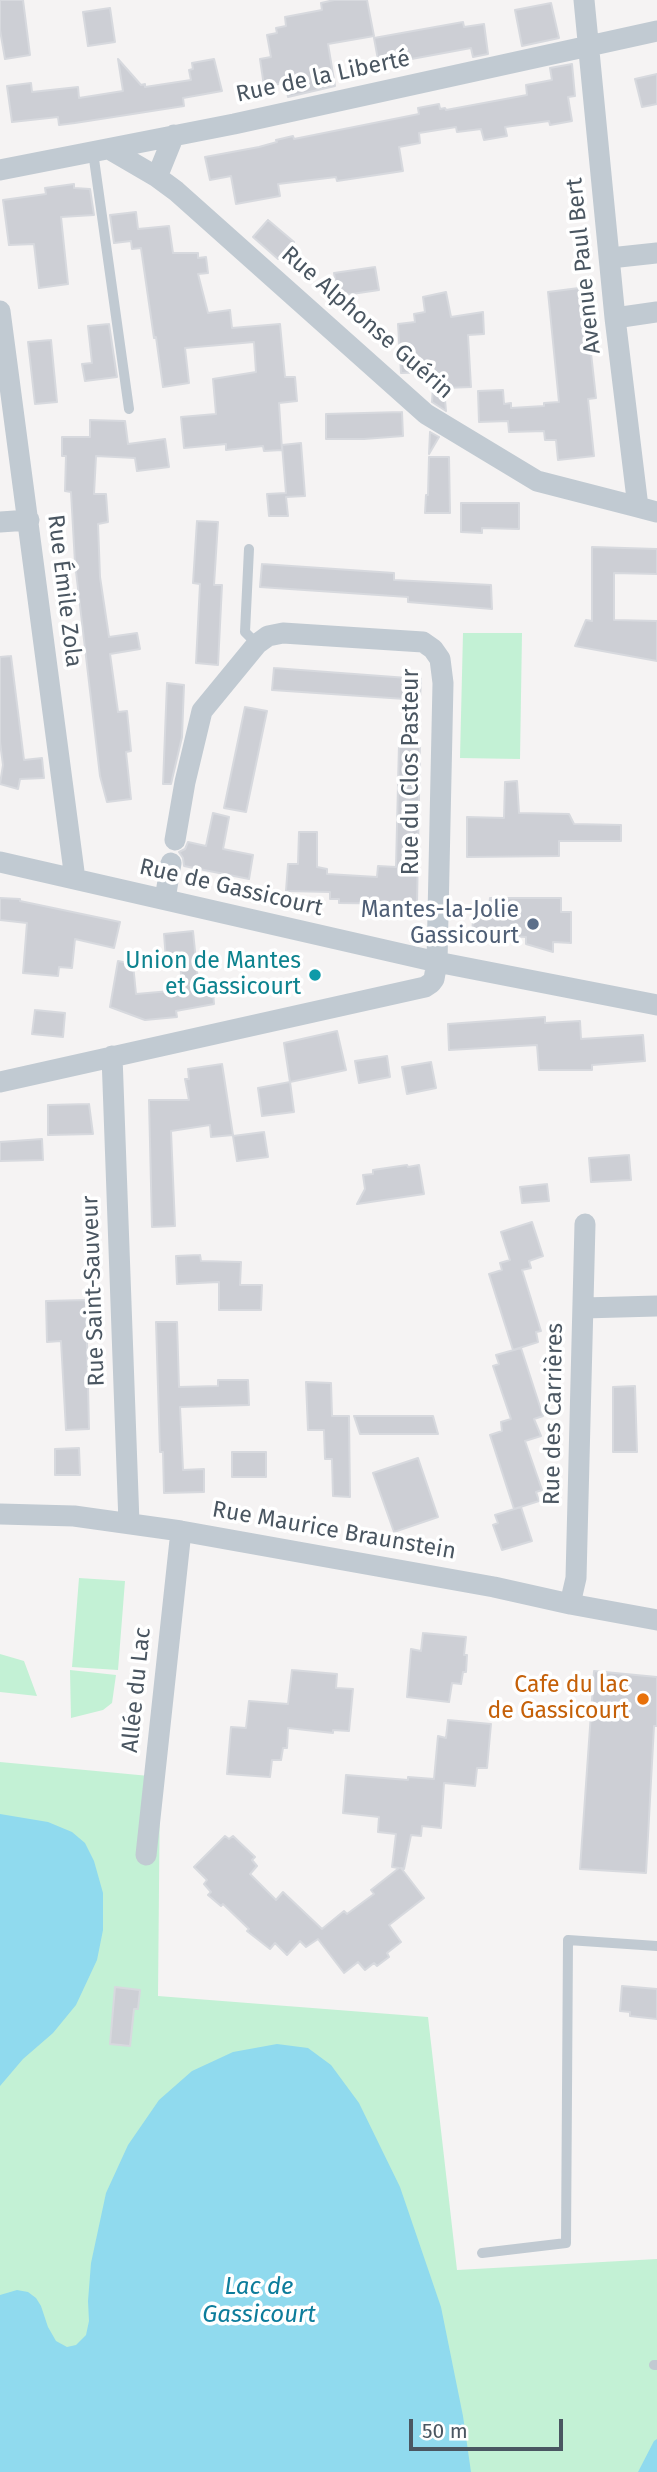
<!DOCTYPE html>
<meta charset="utf-8">
<style>
body{margin:0}
#map{position:relative;width:657px;height:2472px;overflow:hidden;background:#f5f3f3;font-family:"Fira Sans",sans-serif}
canvas{display:block}
.scale{position:absolute;left:409px;top:2419px;width:154px;height:32px;box-sizing:border-box;border:4px solid #4a5661;border-top:0;padding-left:9px;font-size:21px;line-height:24px;white-space:nowrap;color:#4a5661;-webkit-text-stroke:5px #fff;paint-order:stroke}
</style>
<div id="map">
<canvas width="657" height="2472"></canvas>
<div class="scale">50 m</div>
</div>
<script>
const ctx = document.querySelector('canvas').getContext('2d');
ctx.lineJoin = 'round';
function fill(path, color) {
  ctx.fillStyle = color;
  ctx.fill(path, 'evenodd');
}
function poly(rows) {
  const path = new Path2D();
  for (const r of rows) {
    path.moveTo(r[0], r[1]);
    for (let i = 2; i < r.length; i += 2) path.lineTo(r[i], r[i + 1]);
  }
  return path;
}
function strokePath(path, color, width, dash) {
  ctx.strokeStyle = color;
  ctx.lineWidth = width;
  ctx.lineCap = dash ? 'butt' : 'round';
  ctx.setLineDash(dash || []);
  ctx.stroke(path);
}
function write(font, color, halo, rows, align = 'center') {
  ctx.font = font + ' "Fira Sans",sans-serif';
  ctx.lineWidth = 7;
  ctx.setLineDash([]);
  ctx.textBaseline = 'middle';
  ctx.strokeStyle = halo;
  ctx.fillStyle = color;
  for (const [text, x, y, turn = 0] of rows) {
    ctx.save();
    ctx.translate(x, y);
    ctx.rotate((+turn || 0) * Math.PI / 180);
    ctx.textAlign = isNaN(turn) ? turn : align;
    if (halo) ctx.strokeText(text, 0, 0);
    ctx.fillText(text, 0, 0);
    ctx.restore();
  }
}
const green = poly([
 [463,633,522,633,520,759,460,758],
 [79,1578,125,1581,118,1670,72,1667],
 [0,1654,24,1661,37,1696,0,1692],
 [70,1670,116,1675,112,1703,103,1710,71,1718],
 [0,1762,160,1777,158,1996,428,2017,457,2270,657,2259,657,2472,0,2472]
]);
const water = poly([
 [0,1814,48,1822,72,1832,85,1843,94,1861,103,1893,103,1930,97,1960,76,2005,53,2033,23,2059,0,2086],
 [277,2044,308,2048,331,2065,359,2103,400,2187,441,2307,463,2416,471,2472,0,2472,0,2295,17,2290,28,2292,36,2298,41,2306,48,2327,56,2341,67,2347,76,2345,86,2335,89,2321,88,2301,91,2263,106,2193,128,2145,159,2100,192,2071,233,2052],
 [657,2439,657,2472,638,2472,654,2441]
]);
const building = poly([
 [0,0,23,0,30,55,5,59,0,30,0,0],
 [334,0,367,0,374,36,328,44,335,86,288,97,286,83,264,86,260,59,271,57,267,35,277,33,276,28,286,26,285,17,322,10,321,3,334,0],
 [551,3,559,38,522,46,515,10,551,3],
 [110,8,115,42,88,46,83,12,110,8],
 [463,22,464,27,484,24,488,54,473,57,471,48,379,65,374,38,463,22],
 [118,59,141,85,145,84,145,87,191,80,189,70,193,69,192,63,214,59,222,91,183,98,184,106,75,123,59,125,58,117,12,122,7,86,31,83,32,92,78,87,79,98,123,91,118,59],
 [572,64,575,96,568,97,572,121,550,125,549,121,505,127,507,136,484,140,481,129,457,132,456,127,419,133,420,143,399,147,403,171,337,181,336,177,278,184,280,196,236,204,231,176,210,180,205,157,259,147,277,142,276,140,293,136,294,139,419,114,418,108,439,104,440,109,445,108,446,110,527,95,526,85,552,80,550,68,572,64],
 [657,74,657,104,642,107,635,79,657,74],
 [74,184,74,188,90,189,94,215,61,217,68,284,39,288,34,244,9,245,3,200,46,194,45,188,74,184],
 [136,212,138,229,169,226,173,253,198,253,198,258,206,257,208,273,198,274,208,313,230,310,232,328,280,324,285,377,295,377,297,401,279,403,282,450,264,451,263,446,226,450,226,444,184,448,181,417,216,414,213,379,256,372,254,342,185,348,189,383,163,387,156,337,154,338,141,248,132,249,131,241,114,243,110,215,136,212],
 [268,220,294,242,278,259,253,237,268,220],
 [375,267,379,290,338,296,334,273,375,267],
 [579,288,580,300,585,299,596,398,588,399,594,456,558,460,556,440,545,440,544,431,509,432,508,421,479,422,478,391,503,390,504,404,511,403,511,408,544,406,544,403,559,402,548,292,579,288],
 [446,292,451,317,483,312,484,334,468,335,471,387,444,388,446,411,432,402,434,372,401,373,398,324,415,322,414,314,425,312,423,297,446,292],
 [109,324,117,377,85,381,82,364,92,363,88,326,109,324],
 [51,340,57,402,35,404,28,342,51,340],
 [402,412,403,436,364,439,326,439,326,414,402,412],
 [90,420,125,421,128,444,165,439,169,467,137,471,135,458,96,456,94,494,106,494,108,522,98,524,100,577,109,637,137,633,140,649,110,654,118,712,127,711,131,751,126,752,131,799,107,802,100,776,75,563,71,492,65,491,66,456,62,456,62,437,90,437,90,420],
 [430,432,439,437,429,454,430,432],
 [301,443,305,496,286,497,288,516,269,516,267,494,286,493,282,445,301,443],
 [429,457,449,457,450,513,425,513,426,495,428,495,429,457],
 [461,503,519,503,519,529,482,528,482,533,461,532,461,503],
 [197,521,218,522,214,585,222,585,218,665,196,663,200,584,193,583,197,521],
 [592,547,657,549,657,574,614,573,614,620,657,621,657,661,575,646,586,620,592,621,592,547],
 [262,564,394,573,394,580,491,585,492,609,408,602,408,597,260,587,262,564],
 [11,656,24,760,42,758,44,778,20,779,18,789,0,784,3,765,0,742,0,657,11,656],
 [274,668,421,679,420,700,272,690,274,668],
 [167,683,184,685,182,737,171,784,163,784,167,683],
 [245,707,267,711,246,812,224,808,245,707],
 [420,743,417,904,339,903,339,899,330,899,330,892,286,891,288,864,298,864,299,832,317,832,317,867,327,869,327,874,377,877,378,866,396,867,399,744,420,743],
 [517,781,519,813,569,814,574,824,621,825,621,841,559,841,559,856,467,857,467,817,504,818,505,782,517,781],
 [213,813,229,817,223,849,253,855,249,879,184,866,183,858,179,852,185,849,188,842,206,846,213,813],
 [0,898,20,899,20,901,120,922,114,948,75,939,72,968,59,967,58,976,23,973,27,923,0,920,0,898],
 [490,898,561,898,561,912,571,912,571,943,553,942,553,952,526,944,526,937,472,934,474,907,489,907,490,898],
 [193,931,198,981,212,980,214,1004,176,1011,177,1017,145,1020,110,1007,118,961,133,964,136,994,182,990,180,959,166,960,164,934,193,931],
 [35,1010,65,1013,63,1037,32,1034,35,1010],
 [545,1017,545,1023,580,1021,581,1039,643,1035,645,1061,592,1065,592,1070,539,1070,537,1045,449,1050,448,1024,545,1017],
 [337,1031,346,1070,290,1082,284,1043,337,1031],
 [387,1056,390,1077,359,1083,355,1061,387,1056],
 [431,1062,436,1088,407,1094,402,1067,431,1062],
 [222,1064,233,1135,211,1137,210,1125,171,1131,175,1226,152,1227,149,1100,189,1100,185,1079,189,1079,188,1069,222,1064],
 [290,1082,294,1112,262,1116,258,1088,290,1082],
 [89,1104,93,1134,48,1135,48,1105,89,1104],
 [264,1132,268,1157,237,1161,233,1136,264,1132],
 [42,1139,43,1160,0,1161,0,1142,42,1139],
 [629,1155,631,1180,591,1182,589,1158,629,1155],
 [407,1165,408,1167,419,1165,424,1194,357,1204,365,1189,363,1175,373,1174,373,1170,407,1165],
 [547,1184,549,1201,522,1203,520,1187,547,1184],
 [532,1222,543,1256,529,1261,531,1268,522,1270,541,1331,536,1332,538,1342,513,1350,489,1274,502,1270,500,1263,510,1260,501,1232,532,1222],
 [200,1255,201,1261,241,1262,240,1285,262,1285,261,1310,219,1310,219,1282,177,1284,176,1256,200,1255],
 [86,1300,89,1429,66,1430,61,1341,47,1342,46,1301,86,1300],
 [156,1322,177,1322,179,1387,218,1386,218,1380,248,1380,249,1405,180,1407,183,1470,204,1469,204,1492,164,1493,163,1452,160,1452,156,1322],
 [521,1348,543,1416,534,1419,541,1436,525,1441,542,1490,536,1492,539,1501,514,1509,490,1435,502,1431,501,1422,511,1419,493,1366,499,1364,496,1355,521,1348],
 [306,1382,331,1383,332,1416,349,1416,350,1497,333,1496,332,1459,325,1459,324,1430,308,1430,306,1382],
 [635,1386,637,1452,613,1452,613,1387,635,1386],
 [354,1416,433,1416,438,1434,360,1434,354,1416],
 [79,1448,80,1475,55,1475,55,1449,79,1448],
 [232,1452,266,1452,266,1477,232,1477,232,1452],
 [418,1458,438,1517,394,1532,373,1473,418,1458],
 [521,1507,532,1541,502,1550,493,1525,498,1523,495,1515,521,1507],
 [423,1633,466,1637,464,1655,467,1655,466,1672,463,1672,461,1684,452,1683,449,1702,407,1697,411,1649,421,1651,423,1633],
 [292,1670,337,1674,336,1688,353,1689,349,1731,333,1730,333,1733,288,1728,287,1748,283,1748,281,1760,272,1760,270,1777,227,1774,231,1727,246,1728,249,1701,288,1704,292,1670],
 [594,1671,657,1677,657,1726,654,1726,646,1873,580,1869,594,1671],
 [448,1720,491,1724,487,1768,477,1768,475,1786,444,1783,441,1828,422,1826,421,1836,411,1835,404,1869,401,1868,424,1898,389,1925,401,1942,387,1953,389,1957,377,1966,374,1963,365,1970,358,1962,344,1973,318,1939,306,1947,300,1941,287,1955,275,1943,270,1949,247,1931,249,1929,223,1904,221,1906,208,1895,211,1892,204,1884,207,1880,194,1867,225,1836,229,1839,233,1836,255,1857,252,1860,257,1866,250,1874,276,1900,283,1892,322,1929,344,1911,347,1914,374,1894,371,1890,399,1868,392,1867,396,1834,378,1832,379,1817,343,1813,346,1775,408,1780,408,1777,434,1779,438,1736,446,1738,448,1720],
 [622,1986,657,1989,657,2019,630,2016,630,2012,620,2011,622,1986],
 [115,1987,140,1990,138,2009,134,2009,130,2046,110,2044,115,1987]
]);
const service = poly([
 [93,152,129,409],
 [249,549,245,632,257,644],
 [482,2253,566,2243,568,1940,657,1946],
 [654,2365,657,2365]
]);
const minor = poly([
 [584,0,615,318,638,507,657,512],
 [109,149,157,177,176,191,426,414,537,481,638,507],
 [0,170,234,124,657,31],
 [157,177,174,135],
 [610,258,657,253],
 [0,311,75,879],
 [615,318,657,312],
 [0,522,29,520],
 [0,862,437,962,657,1005],
 [165,899,171,863],
 [112,1056,129,1523],
 [0,1082,425,987,431,983,434,979,437,962,443,683,440,659,433,649,423,642,283,633,268,636,257,644,202,711,185,782,175,840],
 [583,1308,657,1306],
 [0,1514,74,1516,181,1531,494,1587,570,1604,657,1620],
 [570,1604,576,1578,585,1224],
 [146,1855,181,1531]
]);
const markers = [
 [533,924,7,"#5c6f8a"],
 [315,975,7,"#0f9aa8"],
 [643,1699,7,"#e8710a"]
];
const streetNames = [
 ["Rue de la Liberté",323,77,-12],
 ["Avenue Paul Bert",584,266,-96],
 ["Rue Alphonse Guérin",367,323,41],
 ["Rue Émile Zola",64,591,83],
 ["Rue du Clos Pasteur",412,772,-90],
 ["Rue de Gassicourt",231,888,13],
 ["Rue Saint-Sauveur",94,1291,-92],
 ["Rue des Carrières",554,1414,-89],
 ["Rue Maurice Braunstein",334,1531,10],
 ["Allée du Lac",137,1690,-84]
];
const serviceNames = [
 ["Mantes-la-Jolie",519,911],
 ["Gassicourt",519,937]
];
const cultureNames = [
 ["Union de Mantes",301,962],
 ["et Gassicourt",301,988]
];
const foodNames = [
 ["Cafe du lac",629,1686],
 ["de Gassicourt",629,1712]
];
const waterNames = [
 ["Lac de",259,2287],
 ["Gassicourt",259,2315]
];
fill(green, '#c3f1d5');
fill(water, '#90daee');
fill(building, '#cdcfd5');
strokePath(building, '#d7d9de', 2);
strokePath(service, '#c1cad2', 10);
strokePath(minor, '#c1cad2', 21);
for (const [x, y, r, color] of markers) {
  const dot = new Path2D();
  dot.arc(x, y, r, 0, 2 * Math.PI);
  ctx.fillStyle = color;
  ctx.fill(dot);
  strokePath(dot, '#fff', 2.5);
}
write('23px', '#4a5661', '#fff', streetNames);
write('23px', '#4e5e75', '#fff', serviceNames, 'right');
write('23px', '#0d838f', '#fff', cultureNames, 'right');
write('23px', '#c56008', '#fff', foodNames, 'right');
write('italic 24px', '#0c7c9b', '#fff', waterNames);
</script>
